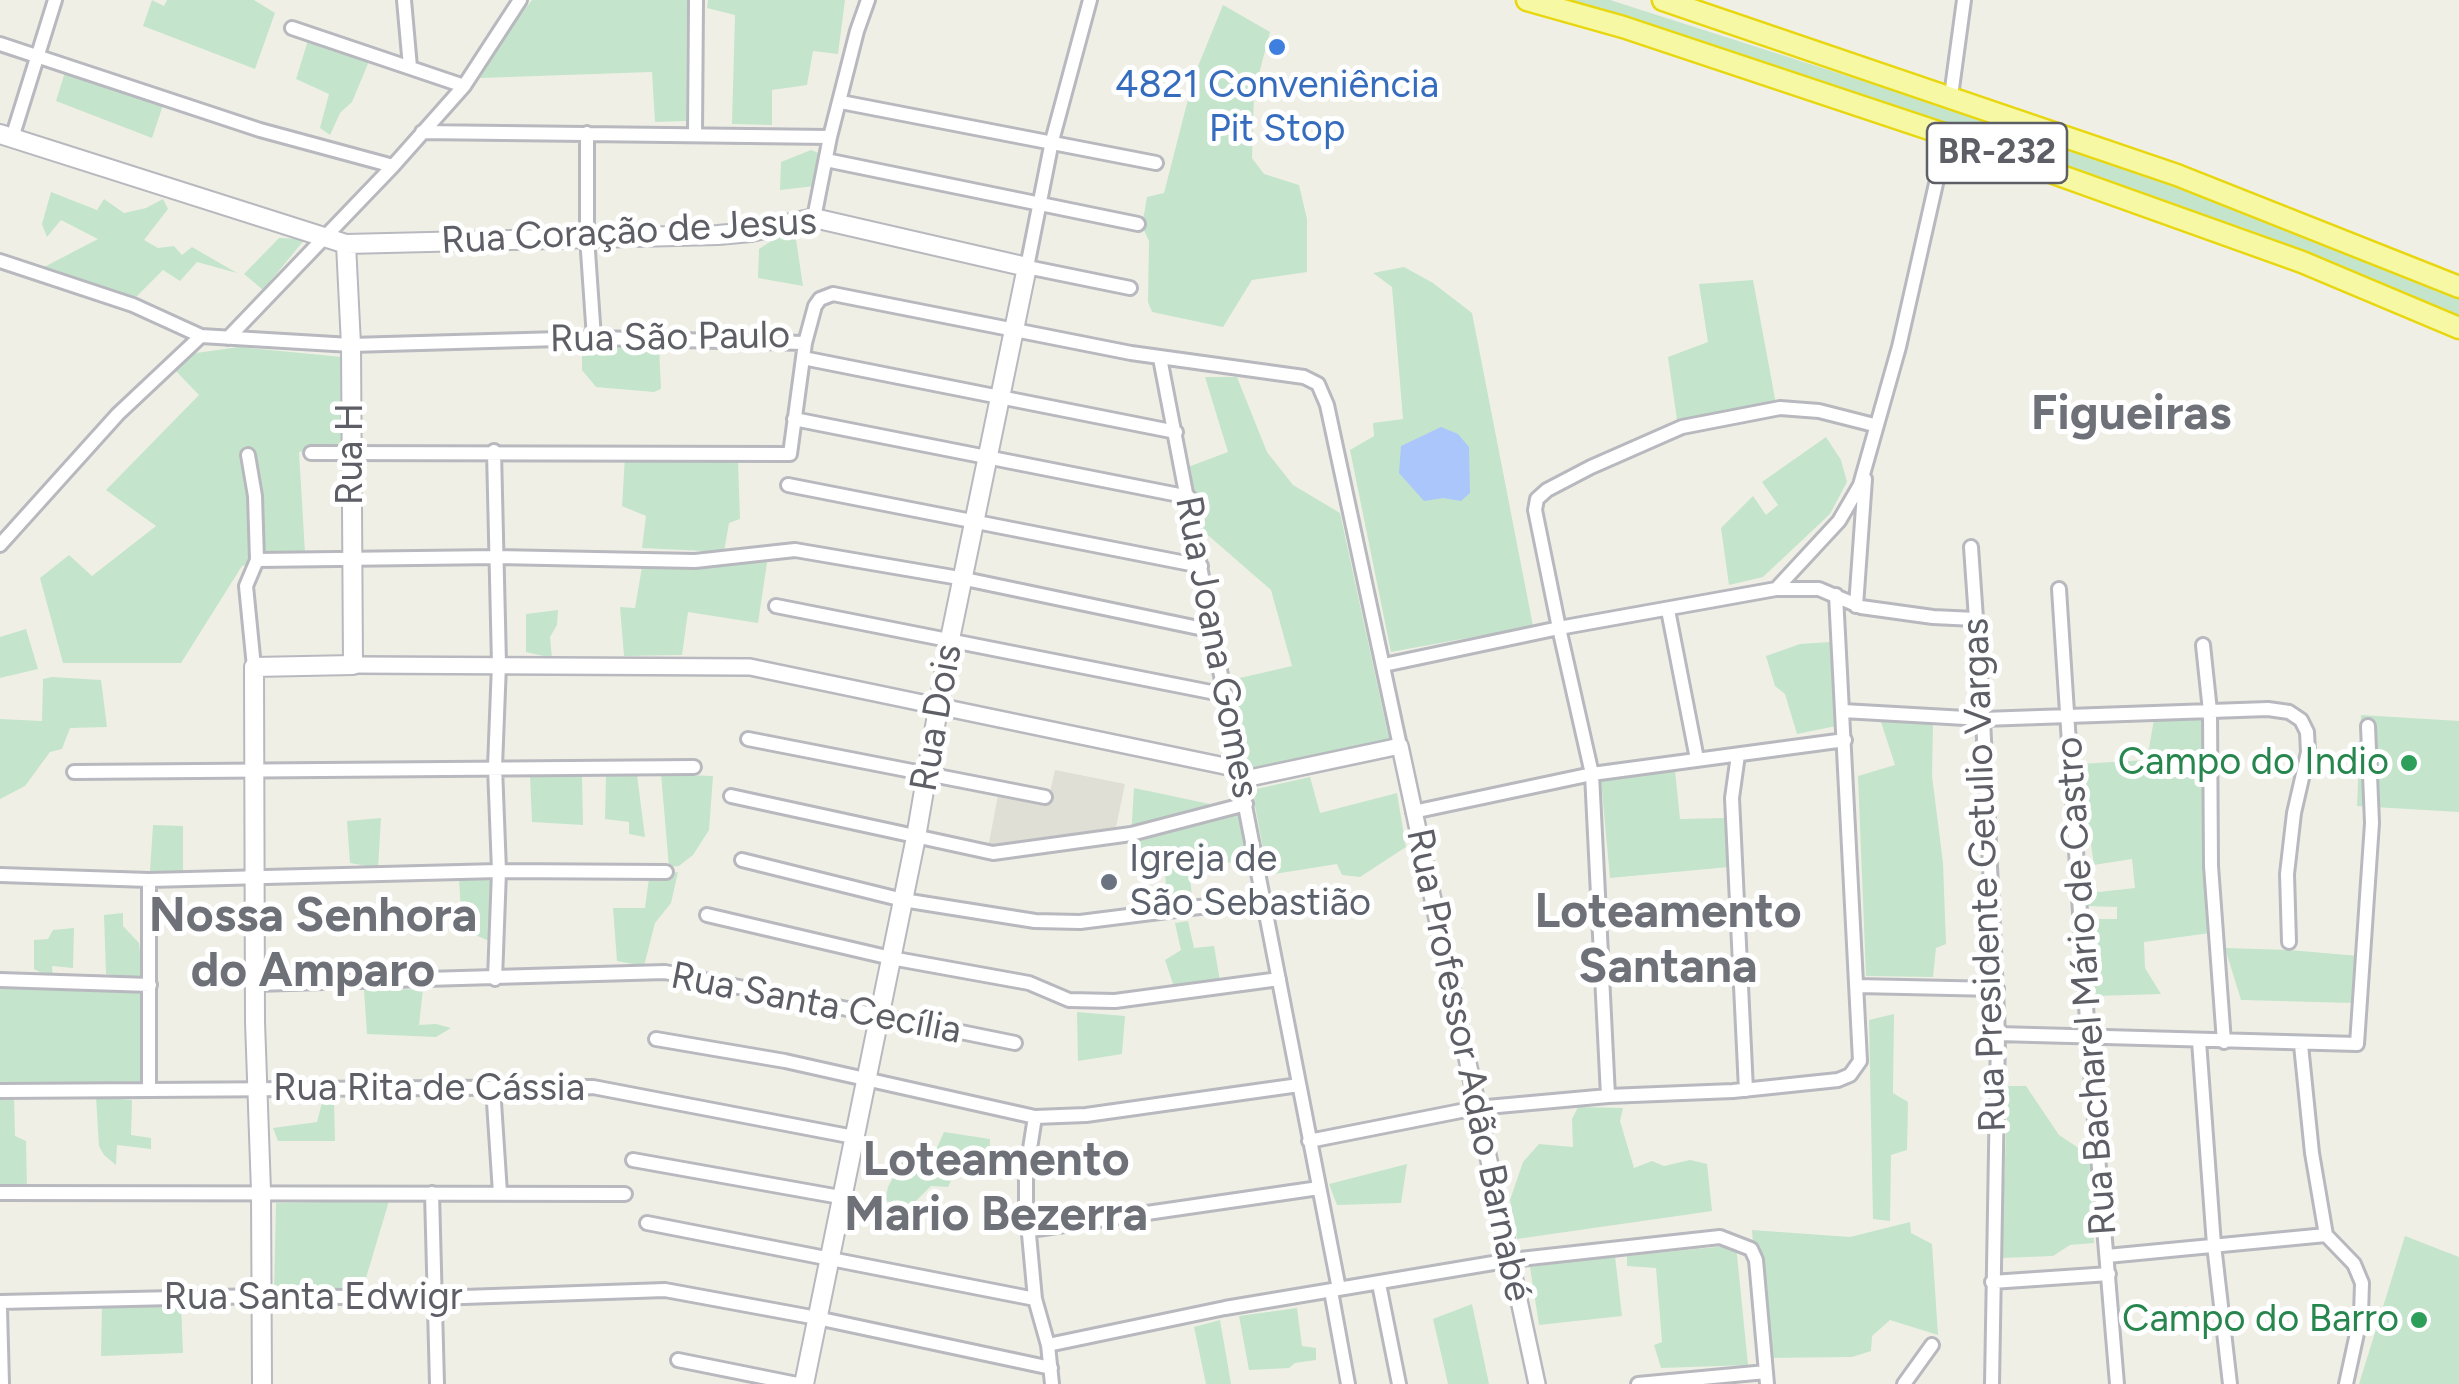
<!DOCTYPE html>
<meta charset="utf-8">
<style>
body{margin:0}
canvas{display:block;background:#efefe6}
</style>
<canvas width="2459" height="1384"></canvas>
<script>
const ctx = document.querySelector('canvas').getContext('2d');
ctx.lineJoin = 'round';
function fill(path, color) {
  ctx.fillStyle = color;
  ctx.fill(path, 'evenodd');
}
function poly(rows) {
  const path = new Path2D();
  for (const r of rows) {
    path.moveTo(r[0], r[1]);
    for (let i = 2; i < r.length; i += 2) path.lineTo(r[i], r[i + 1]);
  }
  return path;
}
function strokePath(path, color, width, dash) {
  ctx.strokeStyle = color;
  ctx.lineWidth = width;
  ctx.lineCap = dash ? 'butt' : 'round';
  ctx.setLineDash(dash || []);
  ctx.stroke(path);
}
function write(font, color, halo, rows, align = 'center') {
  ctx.font = font + ' Figtree,sans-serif';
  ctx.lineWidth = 10;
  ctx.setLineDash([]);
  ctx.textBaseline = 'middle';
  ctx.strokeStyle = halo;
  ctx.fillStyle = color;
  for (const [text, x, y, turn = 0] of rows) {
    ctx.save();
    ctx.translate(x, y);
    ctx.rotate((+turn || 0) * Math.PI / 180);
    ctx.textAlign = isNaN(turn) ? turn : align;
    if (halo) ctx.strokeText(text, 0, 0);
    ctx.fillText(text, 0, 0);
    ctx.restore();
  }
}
const education = poly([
 [1055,770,1125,784,1116,827,1049,841,988,848,998,795,1047,805]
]);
const green = poly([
 [152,0,164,6,167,0,254,0,275,13,255,69,143,26],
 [532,0,687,0,686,121,655,122,652,72,480,78,512,26],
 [708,0,845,0,838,54,813,51,807,85,772,90,772,125,732,124,735,15,707,8],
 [1564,0,1610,0,2160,176,2459,299,2459,316,2255,232,1742,55],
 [1223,5,1270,32,1254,93,1252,158,1264,174,1299,185,1307,219,1307,272,1252,280,1223,327,1152,312,1148,302,1149,241,1142,226,1147,197,1164,193,1194,76],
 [309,37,370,59,352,102,340,113,330,135,320,128,329,94,296,79],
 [65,72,163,105,152,138,56,101],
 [811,150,824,155,815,186,780,190,781,162],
 [51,192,97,210,104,199,124,213,146,208,163,199,168,209,144,240,158,248,174,246,182,255,192,247,237,273,197,262,180,281,163,270,136,297,33,267,46,266,98,239,61,220,47,237,42,224],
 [794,226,803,286,758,278,759,249],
 [279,238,305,239,263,290,244,274],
 [1404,267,1433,283,1472,313,1533,626,1391,652,1350,450,1374,436,1373,423,1403,419,1392,287,1373,273],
 [1753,280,1776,404,1677,420,1668,357,1708,342,1699,284],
 [582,342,659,346,661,389,654,392,596,387,582,370],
 [239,347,342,357,342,447,299,452,305,553,242,566,181,663,63,663,40,578,69,555,92,576,156,526,106,490,199,395,173,368,196,353],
 [1205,377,1237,377,1267,452,1293,485,1340,513,1390,743,1246,773,1231,680,1292,666,1271,590,1202,530,1188,467,1228,452],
 [1826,437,1841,460,1847,482,1830,514,1763,577,1729,585,1721,528,1753,496,1766,515,1778,505,1762,482],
 [625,457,738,461,740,519,729,523,724,552,642,548,646,516,622,506],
 [768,556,758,623,688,612,682,655,624,656,620,607,635,608,642,567,749,563],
 [558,610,557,625,550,637,552,658,526,652,526,614],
 [26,629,38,669,0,678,0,637],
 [1830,642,1841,725,1797,734,1785,694,1775,686,1766,656,1800,644],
 [52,677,101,680,107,727,70,728,62,749,50,752,25,786,0,799,0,719,42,721,43,679],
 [2361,715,2459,721,2459,812,2357,806],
 [1880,719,1933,724,1932,776,1943,863,1946,944,1936,948,1933,977,1866,976,1858,776,1895,765],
 [2154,719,2204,719,2210,933,2144,942,2145,968,2161,994,2096,996,2085,919,2117,919,2117,907,2085,906,2088,888,2099,892,2135,888,2132,859,2094,865,2079,764,2147,760],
 [1675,770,1680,819,1724,818,1729,867,1610,878,1601,781],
 [582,774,583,825,532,822,530,776],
 [661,774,713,776,709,830,693,855,679,866,669,867],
 [637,775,645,837,629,834,629,822,605,819,606,776],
 [1310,777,1320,813,1397,793,1406,847,1360,877,1342,875,1337,864,1268,875,1252,790],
 [1134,788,1243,811,1249,860,1189,868,1192,896,1167,901,1165,871,1130,852],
 [381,818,378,868,350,863,347,821],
 [153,825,183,826,183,873,150,871],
 [678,872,671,903,655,923,644,966,617,961,613,908,645,908,649,878],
 [496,876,493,972,489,941,462,929,459,878],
 [123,913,123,926,139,943,143,979,106,974,104,915],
 [1188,921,1194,948,1214,946,1220,981,1174,987,1165,960,1181,950,1175,923],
 [74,928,73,968,52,966,53,979,34,969,34,940,48,939,53,930],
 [2225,948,2289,950,2359,956,2354,1003,2241,1000],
 [0,988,143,993,143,1085,0,1085],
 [423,989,419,1025,436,1024,451,1028,436,1037,367,1034,364,990],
 [1077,1012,1125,1016,1122,1054,1078,1061],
 [1894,1014,1893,1093,1908,1102,1907,1150,1891,1155,1890,1221,1873,1219,1869,1020],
 [2008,1086,2026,1086,2059,1135,2089,1155,2094,1243,2070,1245,2053,1256,2001,1258],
 [14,1096,15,1136,26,1141,27,1190,0,1186,0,1097],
 [96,1097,132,1100,131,1135,151,1138,151,1149,117,1145,116,1165,104,1155,99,1146],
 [323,1099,334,1101,335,1141,278,1141,273,1128,317,1122],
 [1578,1107,1623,1108,1620,1121,1634,1168,1652,1161,1664,1166,1690,1160,1707,1164,1712,1211,1517,1239,1510,1200,1523,1162,1539,1144,1573,1147,1572,1119],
 [944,1132,990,1139,989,1177,956,1171,948,1187,931,1186,912,1205,885,1201,888,1187,905,1155,931,1161],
 [1407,1164,1401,1203,1337,1205,1329,1184],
 [389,1201,363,1288,274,1291,276,1203],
 [1910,1222,1911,1233,1932,1244,1938,1335,1890,1320,1872,1336,1871,1351,1852,1357,1761,1358,1752,1230,1850,1237],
 [2405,1236,2459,1257,2459,1384,2359,1384],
 [1736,1245,1748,1365,1661,1368,1654,1345,1662,1342,1656,1268,1627,1266,1627,1256],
 [1615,1256,1622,1316,1539,1325,1530,1267],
 [102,1304,181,1304,183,1353,101,1356],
 [1472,1304,1489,1384,1448,1384,1433,1319],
 [1297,1308,1302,1346,1316,1348,1316,1360,1295,1363,1289,1368,1249,1370,1239,1316],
 [1220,1320,1231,1384,1206,1384,1194,1327]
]);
const water = poly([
 [1441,427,1458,434,1469,447,1470,493,1461,501,1443,498,1424,501,1399,473,1401,446]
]);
const minor = poly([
 [404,0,410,67],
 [1090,0,1052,141,1027,267,1130,288],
 [292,28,464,86],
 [0,44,260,130,393,166],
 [1951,96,1964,0],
 [841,102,1156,163],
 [422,132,830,137],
 [587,133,587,237,594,338],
 [695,134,696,0],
 [12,138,55,0],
 [826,160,1138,224],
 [814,218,830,137,857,31,868,0],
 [0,261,133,305,201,336,351,345,594,338,805,343],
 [228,338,393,166,464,86,520,0],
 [803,358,1176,432],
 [1160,358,1239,769],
 [794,419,1189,497],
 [494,451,499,664,495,767,499,871,495,979],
 [311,453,790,454,805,343,815,306,820,299,833,294,1131,353,1304,377,1318,384,1327,405,1400,746],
 [248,455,255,496,257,560,246,586,254,667],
 [788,485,1201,566],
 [0,545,118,414,201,336],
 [1971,547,1983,719,1998,1034,1992,1384],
 [257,560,497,557,695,561,795,550,965,579,1213,631],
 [1776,589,1819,589,1861,607,1933,617,1975,619],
 [2059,589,2088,1036,2117,1384],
 [776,606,1226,695],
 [1856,606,1865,479],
 [1668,610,1697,759],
 [2203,645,2210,711,2211,866,2224,1042],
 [1384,665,1559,628,1776,589,1839,521,1860,485,1899,347,1947,135],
 [1843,711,1983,719,2268,709,2289,712,2301,720,2307,732,2308,752,2294,813,2287,874,2289,942],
 [748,739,1045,797],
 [1738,755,1732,798,1746,1090],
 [74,772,694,767],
 [1240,780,1339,1289],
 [731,796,993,853,1131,834,1246,804],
 [1413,812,1592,774,1845,740],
 [742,860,903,900,1035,921,1080,922,1263,899],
 [0,875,149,880,499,871,666,872],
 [149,880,149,1090],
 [707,915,891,958,1029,983,1069,1000,1115,1001,1279,979],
 [0,980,150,985],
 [256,984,665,972,1015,1043],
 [1857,986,1997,989],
 [1998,1034,2357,1044,2372,823,2368,726],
 [656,1039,785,1061,1035,1117,1086,1115,1299,1085],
 [2199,1041,2214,1245,2230,1384],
 [2301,1045,2312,1153,2326,1235,2354,1264,2362,1283,2361,1315,2346,1384],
 [493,1087,500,1193],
 [0,1091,593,1087,854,1137],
 [1608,1096,1592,774,1559,628,1535,510,1537,499,1547,490,1591,467,1682,427,1780,408,1819,411,1874,425],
 [1035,1117,1026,1174,1026,1202,1035,1299,1048,1345,1052,1384],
 [1309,1141,1476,1108,1608,1096,1733,1091,1838,1080,1850,1075,1860,1061,1836,595],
 [633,1160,840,1197],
 [0,1193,625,1194],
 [432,1193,437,1384],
 [647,1223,1035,1299],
 [1030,1230,1319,1188],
 [2107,1256,2326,1235],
 [1992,1282,2109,1274],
 [1379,1284,1399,1384],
 [1331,1291,1348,1384],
 [0,1302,261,1296,435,1298,665,1290,817,1318,1051,1368],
 [0,1309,2,1384],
 [1048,1345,1225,1308,1511,1260,1720,1237,1751,1249,1756,1260,1767,1384],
 [678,1360,797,1384],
 [1638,1384,1766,1372],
 [1904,1384,1932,1345]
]);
const tertiary = poly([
 [353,665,750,667,1239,769,1240,780,1400,746,1537,1384]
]);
const secondary = poly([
 [0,134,346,244,718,235,751,232,814,218,1027,267,950,639,916,837,804,1384],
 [262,1384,261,1191,255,1022,254,667,353,665,351,345,346,244]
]);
const trunk = poly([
 [1527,0,1623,27,1947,135,2302,262,2459,328],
 [1663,0,2177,175,2459,287]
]);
const markers = [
 [1277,47,10,"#3f7fe0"],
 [2409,763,10,"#2e9e5b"],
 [1109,882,10,"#6b7280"],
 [2419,1320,10,"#2e9e5b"]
];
const shields = [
 [1997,153,140]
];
const shieldNames = [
 ["BR-232",1997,153]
];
const shopNames = [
 ["4821 Conveniência",1277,86],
 ["Pit Stop",1277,130]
];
const streetNames = [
 ["Rua Coração de Jesus",629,232,-3],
 ["Rua São Paulo",670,338,-1],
 ["Rua H",351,454,-90],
 ["Rua Joana Gomes",1216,647,79],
 ["Rua Dois",937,718,-80],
 ["Rua Presidente Getulio Vargas",1985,875,-92],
 ["Rua Bacharel Mário de Castro",2087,986,-94],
 ["Rua Santa Cecília",816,1004,11],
 ["Rua Professor Adão Barnabé",1468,1065,78],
 ["Rua Rita de Cássia",429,1089],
 ["Rua Santa Edwigr",313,1298]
];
const leisureNames = [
 ["Campo do Indio",2389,763],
 ["Campo do Barro",2399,1320]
];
const worshipNames = [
 ["Igreja de",1129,860],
 ["São Sebastião",1129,904]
];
const districtNames = [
 ["Figueiras",2131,415],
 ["Loteamento",1668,913],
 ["Santana",1668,968],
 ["Nossa Senhora",313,917],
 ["do Amparo",313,972],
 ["Loteamento",996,1161],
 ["Mario Bezerra",996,1216]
];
fill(education, '#dfdfd5');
fill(green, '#c4e5cc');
fill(water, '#abc6fa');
strokePath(minor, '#b8b9bf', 18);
strokePath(tertiary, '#b8b9bf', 20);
strokePath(secondary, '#b8b9bf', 22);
strokePath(trunk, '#e8d60e', 25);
strokePath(minor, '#fff', 12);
strokePath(tertiary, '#fff', 15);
strokePath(secondary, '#fff', 18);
strokePath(trunk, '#f6f8a3', 20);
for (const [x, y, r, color] of markers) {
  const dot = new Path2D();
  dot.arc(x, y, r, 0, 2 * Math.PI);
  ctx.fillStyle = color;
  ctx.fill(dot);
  strokePath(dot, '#fff', 4);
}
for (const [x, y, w] of shields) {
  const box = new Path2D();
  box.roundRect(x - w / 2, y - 30, w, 60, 8);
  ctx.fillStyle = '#fff';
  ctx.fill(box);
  strokePath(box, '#5e5f66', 2.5);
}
write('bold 35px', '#5e5f66', null, shieldNames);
write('38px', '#366cbe', '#fff', shopNames);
write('38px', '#5e5f66', '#fff', streetNames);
write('38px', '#27864d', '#fff', leisureNames, 'right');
write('38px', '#5b616d', '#fff', worshipNames, 'left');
write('bold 48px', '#6f7178', '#fff', districtNames);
</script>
